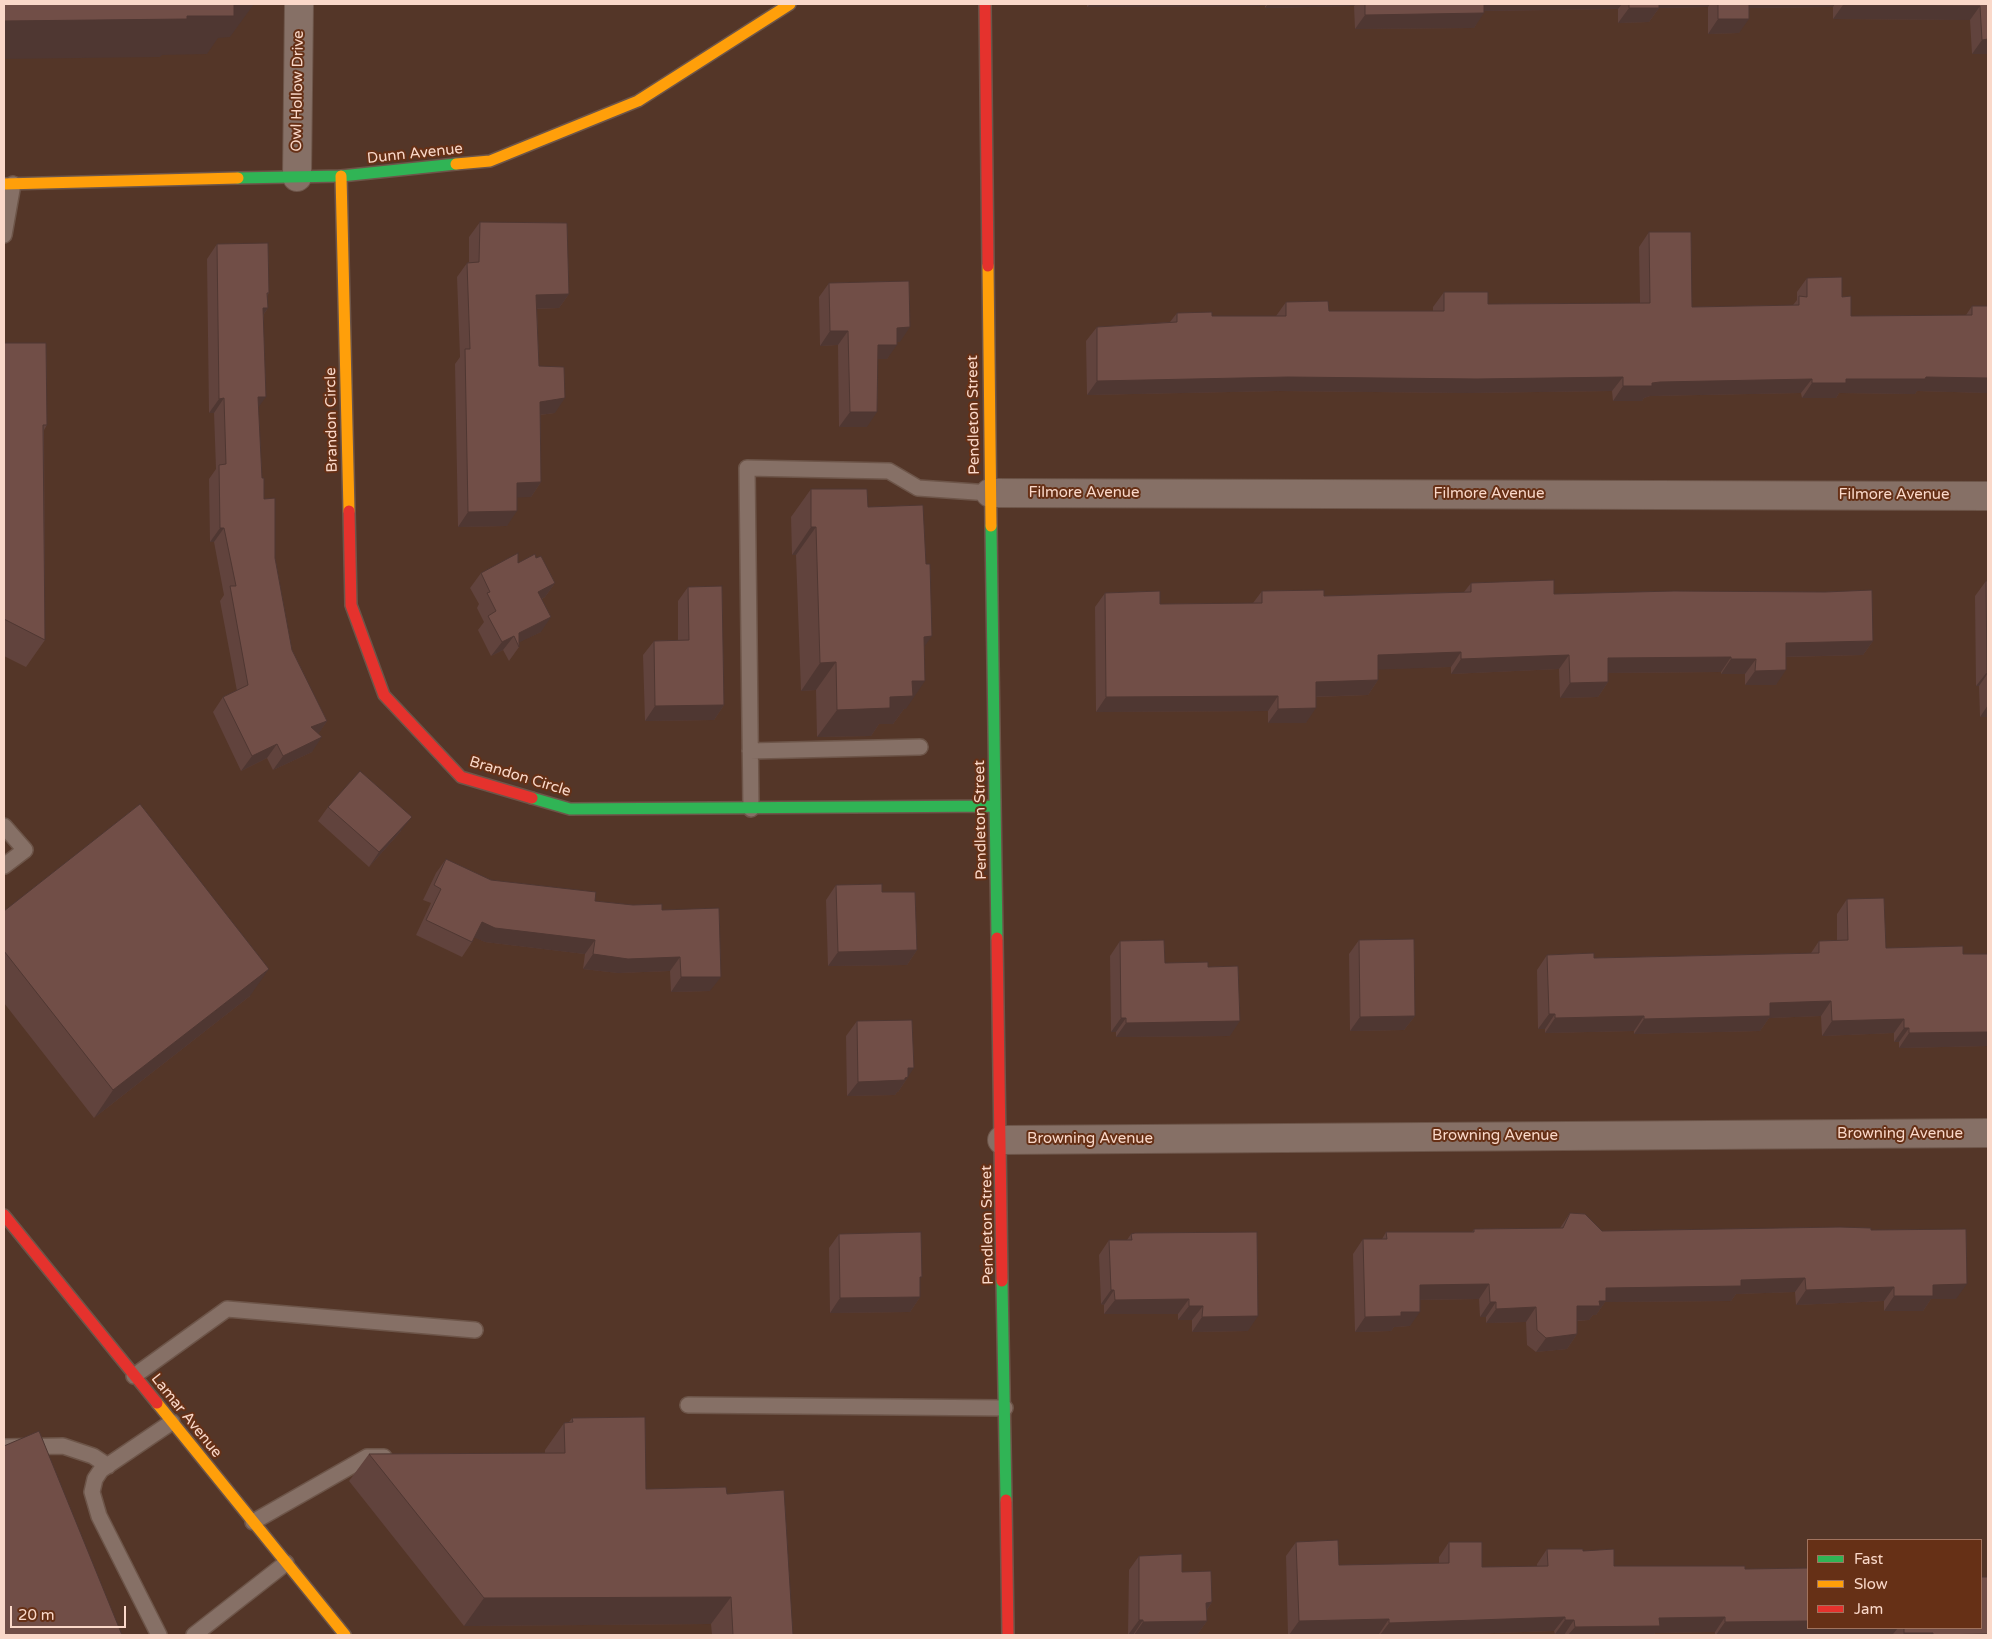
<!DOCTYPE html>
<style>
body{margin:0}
#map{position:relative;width:1992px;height:1639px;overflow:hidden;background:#543628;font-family:"Varela Round",sans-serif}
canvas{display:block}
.frame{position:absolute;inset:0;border:5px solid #fad8c9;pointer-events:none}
.legend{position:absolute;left:1807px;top:1539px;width:175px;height:90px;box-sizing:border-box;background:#663016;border:1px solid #a1735e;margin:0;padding:6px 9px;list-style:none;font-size:15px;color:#fad8c9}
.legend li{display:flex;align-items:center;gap:10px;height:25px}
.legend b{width:25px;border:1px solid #a1735e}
.scale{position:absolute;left:10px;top:1606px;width:116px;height:22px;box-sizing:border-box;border:2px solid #fad8c9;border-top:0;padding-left:6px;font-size:15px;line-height:18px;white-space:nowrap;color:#fad8c9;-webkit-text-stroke:4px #663016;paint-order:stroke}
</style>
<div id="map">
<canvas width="1992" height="1639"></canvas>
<div class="frame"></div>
<ul class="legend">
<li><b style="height:6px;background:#30b455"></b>Fast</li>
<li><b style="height:6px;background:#ff9f0a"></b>Slow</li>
<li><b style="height:6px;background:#e5322d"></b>Jam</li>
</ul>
<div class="scale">20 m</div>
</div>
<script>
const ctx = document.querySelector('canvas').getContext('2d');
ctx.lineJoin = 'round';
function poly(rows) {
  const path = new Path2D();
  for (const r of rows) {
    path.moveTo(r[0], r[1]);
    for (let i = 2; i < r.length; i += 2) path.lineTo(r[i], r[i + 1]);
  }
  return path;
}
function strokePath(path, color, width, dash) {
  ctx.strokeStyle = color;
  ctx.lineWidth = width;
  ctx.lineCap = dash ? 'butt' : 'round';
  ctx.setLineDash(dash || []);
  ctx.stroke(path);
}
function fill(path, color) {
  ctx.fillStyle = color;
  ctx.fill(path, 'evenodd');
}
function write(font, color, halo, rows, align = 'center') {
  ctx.font = font + ' "Varela Round",sans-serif';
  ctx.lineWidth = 4;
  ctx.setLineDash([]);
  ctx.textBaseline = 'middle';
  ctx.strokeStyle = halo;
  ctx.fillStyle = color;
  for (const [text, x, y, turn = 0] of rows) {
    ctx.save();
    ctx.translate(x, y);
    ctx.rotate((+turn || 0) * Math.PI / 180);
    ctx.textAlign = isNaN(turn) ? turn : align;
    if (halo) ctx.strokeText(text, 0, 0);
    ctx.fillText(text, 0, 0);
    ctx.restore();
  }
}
const lane = poly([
 [4,235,13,184],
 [750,751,920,747],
 [751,809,747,468,889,471,918,488,990,493],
 [4,826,25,850,4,866],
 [134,1376,227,1309,475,1330],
 [688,1405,1005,1408],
 [4,1447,63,1446,93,1456,108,1466],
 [253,1522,367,1457,384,1457],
 [159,1635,99,1516,92,1492,95,1479,101,1470,172,1422],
 [194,1635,286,1563]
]);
const street = poly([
 [297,177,299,4],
 [990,493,1988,496],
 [1002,1140,1988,1133]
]);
const fast = poly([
 [238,178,341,176,456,164],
 [991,526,997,938],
 [532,798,570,809,995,806],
 [1002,1281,1006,1500]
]);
const slow = poly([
 [456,164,490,161,638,101,790,4],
 [341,176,349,511],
 [4,184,238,178],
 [988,266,991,526],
 [157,1403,345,1635]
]);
const jam = poly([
 [985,4,988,266],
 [349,511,351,605,384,695,461,777,532,798],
 [997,938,1002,1281],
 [4,1215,157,1403],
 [1006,1500,1008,1635]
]);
const wall = poly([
 [1087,4,1988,4,1988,54,1972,54,1970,20,1833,19,1833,7,1749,8,1739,33,1708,34,1708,7,1659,8,1649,22,1618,23,1618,9,1484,11,1474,28,1355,29,1354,6,1265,8,1265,6,1087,7],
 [480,222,569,294,559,308,537,309,539,366,555,413,540,415,541,482,531,497,517,497,507,526,458,527,455,364,460,357,457,277,467,263,469,262,469,237],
 [1649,232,1692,307,1793,305,1797,300,1797,292,1807,278,1842,297,1851,316,1966,315,1972,306,1988,306,1988,393,1917,391,1915,394,1839,393,1836,398,1802,398,1801,393,1650,396,1644,398,1642,401,1613,401,1612,391,1467,393,1278,391,1087,395,1086,341,1097,327,1170,322,1177,313,1212,316,1276,316,1286,302,1329,311,1433,311,1433,307,1444,292,1488,304,1640,303,1639,247],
 [217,244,269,293,267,296,268,308,264,314,258,408,262,478,264,499,292,650,327,721,318,734,312,752,273,770,267,758,241,771,213,712,223,697,237,691,220,601,224,595,214,542,210,542,209,479,216,469,214,413,209,413,207,259],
 [829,283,900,342,897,342,887,359,877,359,867,427,839,427,838,345,820,346,819,297],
 [4,343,47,425,44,430,45,640,26,667,4,656],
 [811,489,868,507,924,647,906,709,904,709,893,724,879,724,871,736,817,737,816,690,801,691,796,555,792,555,791,517],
 [536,558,555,583,545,597,542,599,541,632,519,642,519,647,509,661,503,650,491,656,478,630,484,622,477,608,479,604,470,588,481,573],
 [1986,581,1988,581,1988,717,1980,717,1979,686,1976,686,1975,596],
 [1471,583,1554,594,1873,641,1863,655,1786,657,1776,685,1745,685,1745,674,1721,674,1721,672,1608,673,1608,682,1598,697,1560,698,1559,669,1451,674,1451,667,1378,669,1378,680,1368,695,1316,697,1306,723,1268,723,1268,711,1096,712,1095,607,1105,593,1160,604,1253,603,1262,591,1324,596,1464,592],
 [688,587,724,705,714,720,645,721,643,655,654,641,678,640,678,601],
 [328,807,401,831,369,867,318,821],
 [446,859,491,880,595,901,662,910,710,991,671,992,670,971,618,973,583,969,585,954,485,942,474,937,472,942,462,957,416,935,431,903,423,900,436,873],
 [836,885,882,892,917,950,907,965,828,966,826,900],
 [1847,899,1886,948,1963,954,1988,954,1988,1046,1899,1048,1899,1042,1894,1042,1894,1033,1822,1036,1821,1016,1769,1018,1760,1031,1634,1034,1634,1031,1545,1033,1545,1029,1538,1029,1537,970,1547,955,1594,958,1811,953,1819,941,1837,940,1837,914],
 [4,911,250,996,94,1118,4,1003],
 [1359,940,1415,1016,1404,1030,1350,1031,1349,954],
 [1120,941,1165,963,1208,967,1230,1036,1116,1037,1116,1032,1111,1032,1110,956],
 [857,1021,908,1076,908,1077,898,1092,897,1092,895,1095,847,1096,846,1036],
 [1570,1213,1602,1231,1871,1230,1956,1299,1931,1299,1923,1311,1884,1311,1884,1301,1796,1305,1795,1292,1736,1294,1731,1301,1605,1302,1596,1315,1593,1315,1589,1320,1577,1321,1577,1334,1567,1349,1536,1352,1527,1345,1526,1322,1486,1323,1486,1317,1480,1317,1479,1299,1420,1300,1410,1326,1394,1327,1391,1331,1355,1332,1353,1254,1363,1239,1382,1239,1386,1232,1472,1232,1474,1229,1560,1228],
 [839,1234,920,1297,910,1312,830,1313,829,1248],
 [1131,1234,1248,1331,1192,1332,1192,1320,1178,1320,1178,1314,1104,1314,1104,1305,1101,1304,1099,1255,1109,1240,1127,1240],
 [572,1418,646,1489,727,1494,793,1635,712,1635,711,1624,464,1626,349,1481,369,1454,545,1453,545,1450,564,1423,569,1422],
 [1296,1542,1339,1565,1439,1563,1439,1557,1449,1542,1482,1567,1537,1566,1537,1564,1547,1549,1583,1551,1614,1566,1745,1569,1808,1628,1981,1628,1988,1635,1893,1635,1893,1634,1715,1635,1715,1632,1655,1633,1653,1635,1564,1635,1555,1634,1554,1631,1435,1635,1379,1635,1379,1634,1288,1635,1286,1556],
 [1139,1556,1182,1572,1212,1602,1207,1610,1207,1621,1197,1635,1128,1635,1129,1570]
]);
const shadedWall = poly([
 [231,4,254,4,230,37,218,38,207,54,162,55,160,57,4,59,4,21,187,16],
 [1090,4,1267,4,1265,6,1087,7],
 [1268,4,1356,4,1354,6,1265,8],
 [1479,4,1622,4,1618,9,1474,11],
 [1652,4,1710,4,1708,7,1659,8,1649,22,1618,23,1629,8],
 [1742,4,1835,4,1833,7,1739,8],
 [1843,5,1980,6,1970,20,1833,19],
 [1484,13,1474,28,1355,29,1365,15],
 [1718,19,1749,19,1739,33,1708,34],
 [1988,39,1988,54,1972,54,1982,40],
 [569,294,559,308,526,309,536,295],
 [263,308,268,308,258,322],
 [910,327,900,342,887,342,897,328],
 [830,331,848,331,838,345,820,346],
 [878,345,897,345,887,359,867,359],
 [1288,377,1623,377,1612,391,1467,393,1278,391,1087,395,1097,381],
 [1926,377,1988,378,1988,393,1917,391,1915,394,1839,393,1836,398,1802,398,1812,383,1846,379],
 [1812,379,1801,393,1650,396,1644,398,1642,401,1613,401,1623,386,1660,382],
 [258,397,266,397,255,412],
 [224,398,214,413,209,413,219,399],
 [565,398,555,413,529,416,540,402],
 [850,412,877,412,867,427,839,427],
 [541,482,531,497,507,498,517,483],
 [517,511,507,526,458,527,468,512],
 [811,527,816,527,796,555,792,555],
 [220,528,224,528,214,542,210,542],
 [555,583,545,597,528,606,538,592],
 [551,617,541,632,518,643,519,633],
 [514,636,503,650,491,656,502,642],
 [932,636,912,664,924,637],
 [1873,641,1863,655,1776,657,1786,643],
 [1461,652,1451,667,1368,670,1378,655],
 [1569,655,1559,669,1451,674,1461,659],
 [1731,657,1721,672,1597,673,1608,658],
 [1731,659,1756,659,1745,674,1721,674],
 [836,662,816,690,801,691,820,663],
 [1786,670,1776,685,1745,685,1755,671],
 [1987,672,1988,672,1988,673,1979,686,1976,686],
 [1378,680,1368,695,1305,697,1316,682],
 [912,681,925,681,906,709,904,709,893,724,879,724,871,736,817,737,837,710,890,697],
 [1608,682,1598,697,1560,698,1570,683],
 [1278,696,1268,711,1096,712,1106,697],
 [724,705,714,720,645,721,655,706],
 [1988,705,1988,717,1980,717],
 [1316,708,1306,723,1268,723,1278,709],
 [327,721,317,736,311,727],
 [322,737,312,752,273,770,283,756],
 [277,744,267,758,241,771,252,756],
 [412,817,401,831,369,867,379,852],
 [482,922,595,940,585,954,485,942,471,936],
 [917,950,907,965,828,966,838,952],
 [593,954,680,957,670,971,618,973,583,969],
 [269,969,250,996,94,1118,113,1090],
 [681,977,721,977,710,991,671,992],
 [1831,1001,1821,1016,1769,1018,1760,1031,1634,1034,1644,1019,1770,1003],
 [1549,1014,1555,1014,1545,1029,1538,1029],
 [1415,1016,1404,1030,1350,1031,1360,1017],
 [1644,1016,1634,1031,1545,1033,1555,1018],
 [1121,1018,1126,1018,1116,1032,1111,1032],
 [1904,1019,1894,1033,1822,1036,1832,1021],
 [1240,1021,1230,1036,1116,1037,1126,1023],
 [1904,1028,1909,1028,1899,1042,1894,1042],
 [1988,1032,1988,1046,1899,1048,1909,1033],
 [908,1068,914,1068,898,1092,897,1092,895,1095,847,1096,858,1082],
 [1805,1278,1795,1292,1736,1294,1731,1301,1605,1302,1596,1315,1593,1315,1589,1320,1566,1321,1577,1306,1606,1288,1741,1280],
 [1489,1284,1479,1299,1410,1300,1420,1285],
 [1967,1284,1956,1299,1931,1299,1923,1311,1884,1311,1894,1296,1933,1285],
 [1894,1287,1884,1301,1796,1305,1806,1290],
 [1111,1290,1114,1290,1104,1305,1101,1304],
 [920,1297,910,1312,830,1313,840,1298],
 [1189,1299,1178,1314,1104,1314,1115,1300],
 [1490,1302,1496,1302,1486,1317,1480,1317],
 [1189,1306,1203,1306,1192,1320,1178,1320],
 [1536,1307,1526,1322,1486,1323,1496,1309],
 [1401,1312,1420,1312,1410,1326,1394,1327,1391,1331,1355,1332,1365,1317],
 [1258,1316,1248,1331,1192,1332,1202,1317],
 [1577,1334,1567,1349,1536,1352,1546,1338],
 [731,1597,711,1624,464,1626,484,1598],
 [1212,1602,1202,1617,1206,1603],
 [1565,1617,1554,1631,1435,1635,1380,1635,1389,1623],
 [1725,1617,1715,1632,1655,1633,1653,1635,1568,1635,1575,1627,1659,1618],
 [1389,1619,1379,1634,1289,1635,1299,1621],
 [1139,1620,1143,1620,1133,1635,1128,1635],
 [1565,1620,1574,1620,1564,1635,1555,1634],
 [1207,1621,1197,1635,1134,1635,1143,1622],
 [1808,1621,1808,1628,1898,1628,1893,1634,1716,1635,1725,1622],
 [1904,1633,1933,1633,1931,1635,1902,1635],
 [1988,1634,1988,1635,1932,1635,1933,1635]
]);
const building = poly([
 [4,4,234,4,234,16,187,16,187,19,4,21,4,4],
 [1365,4,1484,4,1484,13,1365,15,1365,4],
 [1629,4,1659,4,1659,8,1629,8,1629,4],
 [1718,4,1749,4,1749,19,1718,19,1718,4],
 [1843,4,1988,4,1988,39,1982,40,1980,6,1843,5,1843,4],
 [480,222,567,223,569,294,536,295,539,366,564,367,565,398,540,402,541,482,517,483,517,511,468,512,465,349,470,349,467,263,479,262,480,222],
 [1649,232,1691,232,1692,307,1799,305,1799,296,1807,297,1807,278,1842,277,1842,297,1851,296,1851,316,1972,315,1972,306,1988,306,1988,378,1926,377,1925,379,1846,379,1846,383,1812,383,1812,379,1660,382,1652,383,1652,386,1623,386,1623,377,1477,379,1288,377,1097,381,1097,327,1177,322,1177,313,1212,312,1212,316,1286,316,1286,302,1328,301,1329,311,1444,311,1444,292,1488,292,1488,304,1650,303,1649,232],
 [268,243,269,293,267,293,268,308,263,308,266,397,258,397,262,478,264,478,264,499,275,498,275,558,292,650,327,721,311,727,322,737,283,756,277,744,252,756,223,697,248,685,230,586,236,586,224,528,220,528,219,465,226,464,224,398,219,399,217,244,268,243],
 [909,281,910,327,897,328,897,345,878,345,877,412,850,412,848,331,830,331,829,283,909,281],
 [4,343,46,343,47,425,43,425,45,640,4,619,4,343],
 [811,489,867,489,868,507,923,505,926,564,930,564,932,636,924,637,925,681,912,681,913,696,890,697,890,708,837,710,836,662,820,663,816,527,811,527,811,489],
 [518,553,518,563,535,554,536,558,541,556,555,583,538,592,551,617,519,633,519,647,514,636,502,642,488,616,496,611,487,593,490,592,481,573,518,553],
 [1554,580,1554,594,1674,591,1825,592,1872,590,1873,641,1786,643,1786,670,1755,671,1756,659,1731,659,1731,657,1608,658,1608,682,1570,683,1569,655,1461,659,1461,652,1378,655,1378,680,1316,682,1316,708,1278,709,1278,696,1106,697,1105,593,1160,591,1160,604,1262,603,1262,591,1324,590,1324,596,1471,592,1471,583,1554,580],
 [1986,581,1988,581,1988,672,1987,672,1986,581],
 [722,586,724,705,655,706,654,641,689,640,688,587,722,586],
 [360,771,412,817,379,852,328,807,360,771],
 [140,804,269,969,113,1090,4,951,4,911,140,804],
 [446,859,491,880,596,892,595,901,633,905,662,904,662,910,719,908,721,977,681,977,680,957,628,959,593,954,595,940,495,928,482,922,472,942,426,920,441,889,434,885,446,859],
 [882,884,882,892,915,892,917,950,838,952,836,885,882,884],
 [1884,898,1886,948,1963,946,1963,954,1988,954,1988,1032,1909,1033,1909,1028,1904,1028,1904,1019,1832,1021,1831,1001,1770,1003,1770,1016,1644,1019,1644,1016,1555,1018,1555,1014,1549,1014,1547,955,1594,953,1594,958,1819,953,1819,941,1848,940,1847,899,1884,898],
 [1414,939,1415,1016,1360,1017,1359,940,1414,939],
 [1164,940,1165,963,1208,962,1208,967,1238,966,1240,1021,1126,1023,1126,1018,1121,1018,1120,941,1164,940],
 [912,1020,914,1068,908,1068,908,1077,905,1078,905,1080,858,1082,857,1021,912,1020],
 [1570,1213,1585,1214,1602,1231,1840,1227,1871,1228,1871,1230,1966,1229,1967,1284,1933,1285,1933,1296,1894,1296,1894,1287,1806,1290,1805,1278,1741,1280,1741,1286,1606,1288,1606,1301,1599,1301,1600,1306,1577,1306,1577,1334,1546,1338,1537,1330,1536,1307,1496,1309,1496,1302,1490,1302,1489,1284,1420,1285,1420,1312,1401,1312,1401,1316,1365,1317,1363,1239,1387,1239,1386,1232,1474,1232,1474,1229,1563,1228,1570,1213],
 [921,1232,922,1277,920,1277,920,1297,840,1298,839,1234,921,1232],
 [1257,1232,1258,1316,1202,1317,1203,1306,1189,1306,1189,1299,1115,1300,1114,1290,1111,1290,1109,1240,1132,1240,1131,1234,1135,1233,1257,1232],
 [645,1417,646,1489,726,1487,727,1494,784,1490,793,1635,733,1635,731,1597,484,1598,369,1454,565,1453,564,1423,573,1422,572,1418,645,1417],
 [39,1431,122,1635,4,1635,4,1446,39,1431],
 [1338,1540,1339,1565,1449,1563,1449,1542,1482,1542,1482,1567,1548,1566,1547,1549,1583,1549,1583,1551,1614,1549,1614,1566,1745,1566,1745,1569,1808,1568,1808,1621,1725,1622,1725,1617,1659,1618,1660,1626,1575,1627,1574,1620,1565,1620,1565,1617,1389,1623,1389,1619,1299,1621,1296,1542,1338,1540],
 [1182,1554,1182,1572,1211,1571,1212,1602,1206,1603,1207,1621,1143,1622,1143,1620,1139,1620,1139,1556,1182,1554],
 [1981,1577,1988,1577,1988,1634,1933,1635,1933,1633,1904,1633,1904,1628,1981,1628,1981,1577]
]);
const streetNames = [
 ["Owl Hollow Drive",298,91,-89],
 ["Dunn Avenue",415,154,-6],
 ["Pendleton Street",974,415,-91],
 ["Brandon Circle",332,420,-91],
 ["Filmore Avenue",1084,493],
 ["Filmore Avenue",1489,494],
 ["Filmore Avenue",1894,495],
 ["Brandon Circle",520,777,17],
 ["Pendleton Street",981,820,-91],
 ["Browning Avenue",1900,1134],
 ["Browning Avenue",1495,1136],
 ["Browning Avenue",1090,1139],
 ["Pendleton Street",988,1225,-91],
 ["Lamar Avenue",186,1416,51]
];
strokePath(lane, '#6d5549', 18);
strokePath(street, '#6d5549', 30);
strokePath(fast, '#6d5549', 14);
strokePath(slow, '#6d5549', 14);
strokePath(jam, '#6d5549', 14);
strokePath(lane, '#867066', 15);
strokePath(street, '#867066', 28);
strokePath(fast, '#30b455', 11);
strokePath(slow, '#ff9f0a', 11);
strokePath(jam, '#e5322d', 11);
fill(wall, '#61433d');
fill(shadedWall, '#4f3732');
fill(building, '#714e47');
strokePath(building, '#4f3732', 1);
write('15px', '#fad8c9', '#663016', streetNames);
</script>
